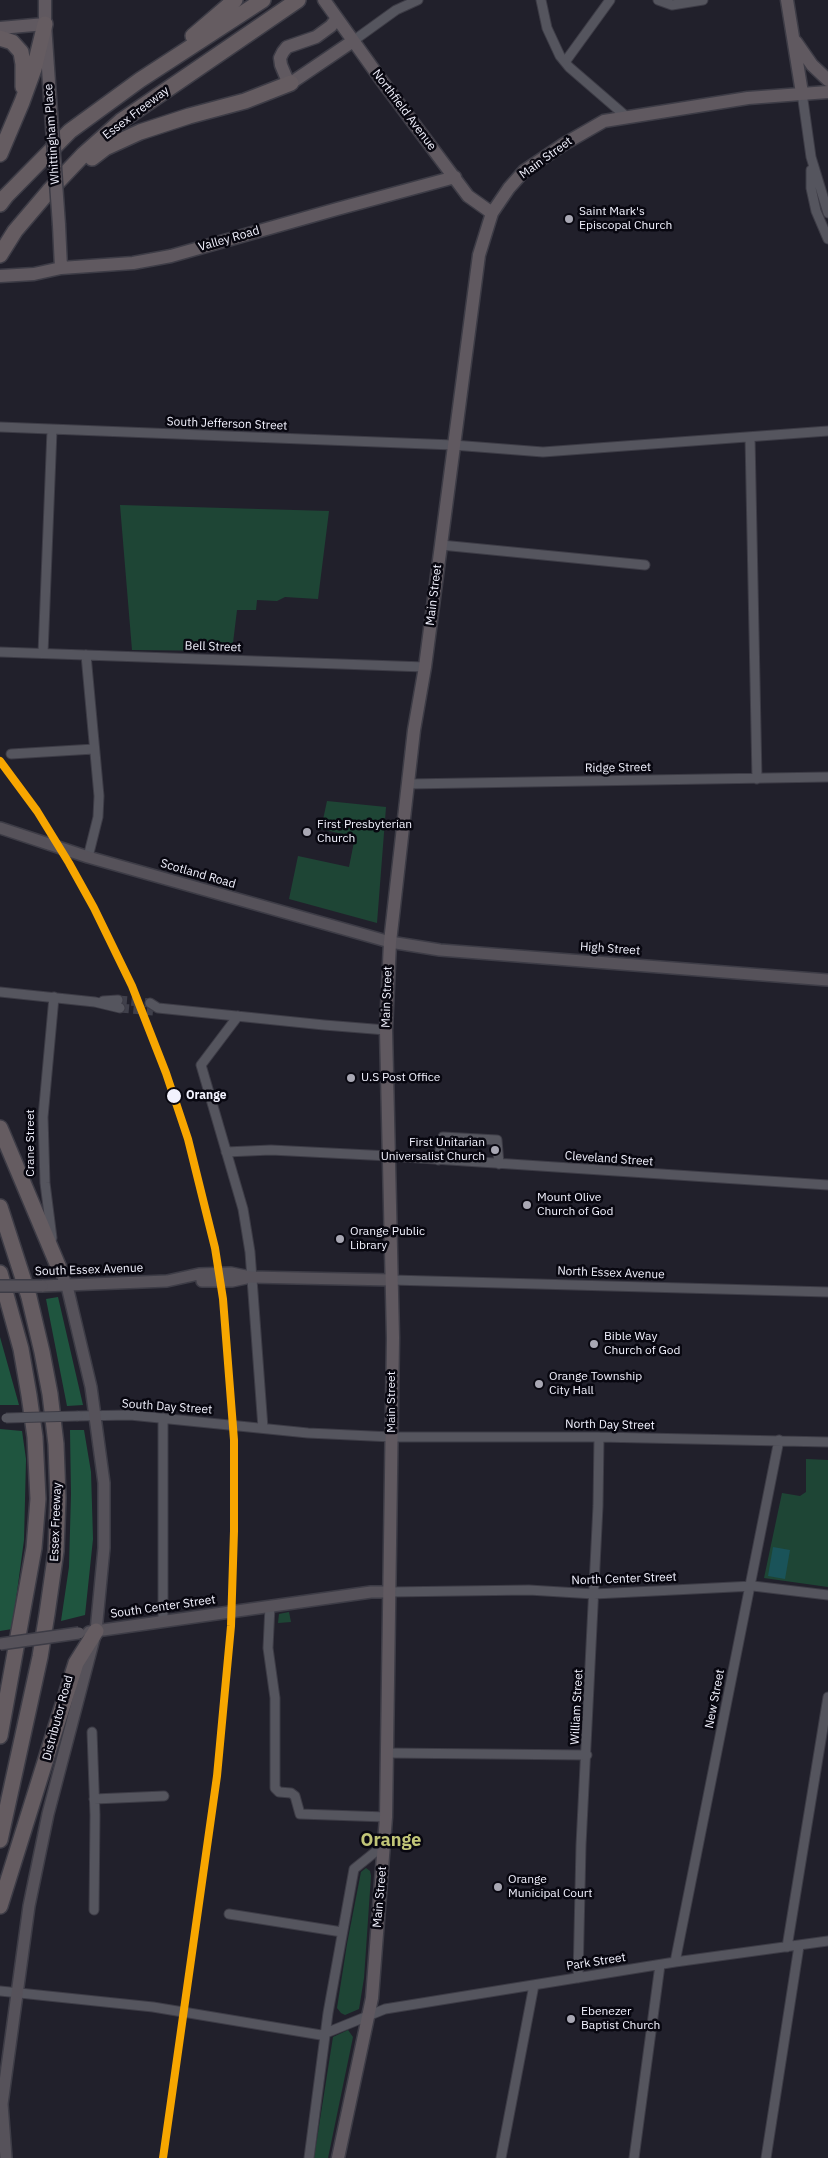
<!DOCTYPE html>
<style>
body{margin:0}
canvas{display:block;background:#21202b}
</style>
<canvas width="828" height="2158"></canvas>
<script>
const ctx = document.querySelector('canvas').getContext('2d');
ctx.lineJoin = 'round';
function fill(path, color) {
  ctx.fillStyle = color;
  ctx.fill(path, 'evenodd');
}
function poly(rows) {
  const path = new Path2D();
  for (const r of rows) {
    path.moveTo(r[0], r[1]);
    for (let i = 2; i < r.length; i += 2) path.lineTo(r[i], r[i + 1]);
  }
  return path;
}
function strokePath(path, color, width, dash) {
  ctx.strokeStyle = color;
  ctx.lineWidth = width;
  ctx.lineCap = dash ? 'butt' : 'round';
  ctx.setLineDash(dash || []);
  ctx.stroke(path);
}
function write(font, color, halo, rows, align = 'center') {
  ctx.font = font + ' "IBM Plex Sans",sans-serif';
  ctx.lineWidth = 5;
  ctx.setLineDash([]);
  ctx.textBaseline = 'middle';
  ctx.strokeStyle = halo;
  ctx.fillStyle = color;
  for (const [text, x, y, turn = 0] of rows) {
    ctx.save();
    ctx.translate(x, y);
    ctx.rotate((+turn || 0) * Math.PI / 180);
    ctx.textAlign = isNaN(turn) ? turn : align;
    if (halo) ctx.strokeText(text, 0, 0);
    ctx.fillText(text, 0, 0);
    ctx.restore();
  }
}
const green = poly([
 [120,505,329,511,318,599,285,597,277,601,257,600,256,610,237,610,232,651,132,650],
 [327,801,386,807,377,923,289,899,298,856,349,867,355,837,321,829],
 [806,1459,828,1460,828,1587,764,1578,782,1493,800,1496,806,1492],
 [289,1612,291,1622,278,1623,279,1614],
 [366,1868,370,1871,371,1876,364,1978,359,2009,345,2015,341,2013,337,2008,347,1944,361,1872],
 [348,2030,353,2037,328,2158,314,2158,333,2037]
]);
const forest = poly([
 [58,1297,83,1405,67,1406,46,1299],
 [0,1337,19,1405,0,1405],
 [0,1429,22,1431,26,1459,24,1540,12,1629,0,1631],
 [70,1430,84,1430,91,1472,93,1539,85,1615,61,1621,69,1567,71,1494]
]);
const water = poly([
 [773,1547,790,1550,785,1579,768,1576]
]);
const streetTunnel = poly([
 [118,1000,150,1003],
 [120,1008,153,1011]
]);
const street = poly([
 [541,0,547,28,560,56,569,67,628,118],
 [658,0,672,5,703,0],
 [353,41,396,10,418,0],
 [565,62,610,0],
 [802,93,811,157,828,213],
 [811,170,811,188,816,211,828,239],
 [0,427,453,445,543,452,828,431],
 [750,437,757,779],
 [441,545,645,565],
 [0,652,425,667],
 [43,653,52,430],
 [86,655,99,796,98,817,88,857],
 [11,754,94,749],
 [407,784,828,777],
 [0,992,95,1002,120,1008],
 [103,1001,118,1000],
 [150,1003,158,1008,324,1025,386,1030],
 [238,1016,201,1065,243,1209,250,1252,263,1428],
 [226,1152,271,1150,389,1156,828,1185],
 [438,1160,443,1137,497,1140,499,1164],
 [52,1238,45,1183,43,1117,54,997],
 [392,1280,828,1292],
 [78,1416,130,1415,308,1433,392,1437,599,1437,828,1442],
 [390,1592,529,1590,594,1594,753,1586,828,1595],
 [270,1606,268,1648,275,1698,275,1788,279,1792,291,1793,295,1796,300,1814,386,1817],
 [163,1620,163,1418],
 [92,1732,95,1815,94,1910],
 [387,1753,587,1755],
 [94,1799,164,1796],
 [229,1914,342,1932],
 [787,1947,828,1697],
 [675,1962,779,1440],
 [578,1978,581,1845,598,1506,599,1437],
 [0,1991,153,2007,321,2035,385,2009,675,1962,828,1941],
 [309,2158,328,2013,354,1869,385,1844],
 [501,2158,534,1985],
 [634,2158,660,1965],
 [766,2158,799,1946]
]);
const secondary = poly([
 [0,828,88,857,390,942,440,950,828,980],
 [202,1281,232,1281,246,1278],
 [42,1286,167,1281,199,1274,231,1273,250,1277,392,1280],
 [89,1632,371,1592,390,1592],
 [6,2158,2,2104,29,1906,48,1814,96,1631,104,1548,104,1483,91,1387,67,1286,59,1268]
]);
const primary = poly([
 [45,0,45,24,51,112],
 [324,0,382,81,468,196,492,213],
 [787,0,802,93],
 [337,18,331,26,316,37,287,47,283,52,280,58,281,65,286,77,291,83,353,41],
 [0,28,45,24],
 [796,42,812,65,828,80],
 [59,225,61,268],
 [0,276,34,274,61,268,133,263,171,256,337,209,455,177],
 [338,2158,372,1998,386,1817,393,1338,386,1030,390,942,414,730,425,667,479,255,492,213,509,188,524,171,564,144,604,121,748,98,828,92]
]);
const highway = poly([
 [193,36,235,0],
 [0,38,12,42,21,52,23,64,23,87],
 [0,154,22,102,34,69,45,24],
 [92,158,105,148,140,132,189,116,245,101,291,83],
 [0,204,6,196,70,131,140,80,263,0],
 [0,255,15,231,49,191,84,154,121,121,298,0],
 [0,1128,59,1268],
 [0,1207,29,1297,42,1352,50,1394,56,1444,58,1498,56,1551,47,1614,40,1657,0,1840],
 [0,1273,21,1349,29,1395,35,1437,38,1499,34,1548,0,1736],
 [0,1906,76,1663,96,1631]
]);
const streetBridge = poly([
 [6,1418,78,1416]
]);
const secondaryBridge = poly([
 [0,1286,42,1286],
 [0,1644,79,1633]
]);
const primaryBridge = poly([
 [51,112,59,225]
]);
const rail1 = poly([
 [0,761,37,811,69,863,94,908,132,986,166,1073,188,1139,215,1248,223,1299,234,1440,234,1531,231,1626,217,1776,163,2158]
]);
const markers = [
 [569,219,5,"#a9a8b4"],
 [307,832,5,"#a9a8b4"],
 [351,1078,5,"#a9a8b4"],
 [174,1096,8,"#f2f2fe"],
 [495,1150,5,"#a9a8b4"],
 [527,1205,5,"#a9a8b4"],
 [340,1239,5,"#a9a8b4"],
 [594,1344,5,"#a9a8b4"],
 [539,1384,5,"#a9a8b4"],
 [498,1887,5,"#a9a8b4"],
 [571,2019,5,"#a9a8b4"]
];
const streetNames = [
 ["Northfield Avenue",404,110,53],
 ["Essex Freeway",136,113,-37],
 ["Whittingham Place",52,134,-94],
 ["Main Street",546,158,-36],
 ["Valley Road",229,239,-16],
 ["South Jefferson Street",227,424,2],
 ["Main Street",434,595,-83],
 ["Bell Street",213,647,2],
 ["Ridge Street",618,768,-1],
 ["Scotland Road",198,874,16],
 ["High Street",610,949,4],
 ["Main Street",387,997,-88],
 ["Crane Street",31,1143,-90],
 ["Cleveland Street",609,1159,4],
 ["South Essex Avenue",89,1270,-2],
 ["North Essex Avenue",611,1273,2],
 ["Main Street",392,1402,-90],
 ["South Day Street",167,1407,4],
 ["North Day Street",610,1425,1],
 ["Essex Freeway",56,1522,-88],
 ["North Center Street",624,1579,-2],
 ["South Center Street",163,1607,-8],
 ["New Street",715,1699,-79],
 ["William Street",577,1707,-87],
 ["Distributor Road",58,1718,-75],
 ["Main Street",380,1897,-85],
 ["Park Street",596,1962,-9]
];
const poiNames = [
 ["Saint Mark's",579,212],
 ["Episcopal Church",579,226],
 ["First Presbyterian",317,825],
 ["Church",317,839],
 ["U.S Post Office",361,1078],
 ["First Unitarian",485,1143,"right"],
 ["Universalist Church",485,1157,"right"],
 ["Mount Olive",537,1198],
 ["Church of God",537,1212],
 ["Orange Public",350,1232],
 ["Library",350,1246],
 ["Bible Way",604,1337],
 ["Church of God",604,1351],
 ["Orange Township",549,1377],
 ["City Hall",549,1391],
 ["Orange",508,1880],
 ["Municipal Court",508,1894],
 ["Ebenezer",581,2012],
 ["Baptist Church",581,2026]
];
const stopNames = [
 ["Orange",186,1096]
];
const districtNames = [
 ["Orange",391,1841]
];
fill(green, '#1e4535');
fill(forest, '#1f553f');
fill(water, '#1a5359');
strokePath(streetTunnel, '#40404b', 9, [9, 4.5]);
strokePath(street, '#3d3c46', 11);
strokePath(secondary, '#3d3c46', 14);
strokePath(primary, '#3d3c46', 15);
strokePath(highway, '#3d3c46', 18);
strokePath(street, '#55555e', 9);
strokePath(secondary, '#56525a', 11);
strokePath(primary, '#605960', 12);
strokePath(highway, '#655c61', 15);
strokePath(streetBridge, '#3d3c46', 11, []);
strokePath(secondaryBridge, '#3d3c46', 14, []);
strokePath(primaryBridge, '#3d3c46', 15, []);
strokePath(streetBridge, '#55555e', 9);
strokePath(secondaryBridge, '#56525a', 11);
strokePath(primaryBridge, '#605960', 12);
strokePath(rail1, '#f7a600', 8);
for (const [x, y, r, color] of markers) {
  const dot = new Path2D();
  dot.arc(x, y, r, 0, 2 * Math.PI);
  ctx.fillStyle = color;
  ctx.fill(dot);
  strokePath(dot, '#080710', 2);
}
write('12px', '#f2f2fe', '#080710', streetNames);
write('12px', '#f2f2fe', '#080710', poiNames, 'left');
write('bold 12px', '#f2f2fe', '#080710', stopNames, 'left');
write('bold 18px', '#c1c577', '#080710', districtNames);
</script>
